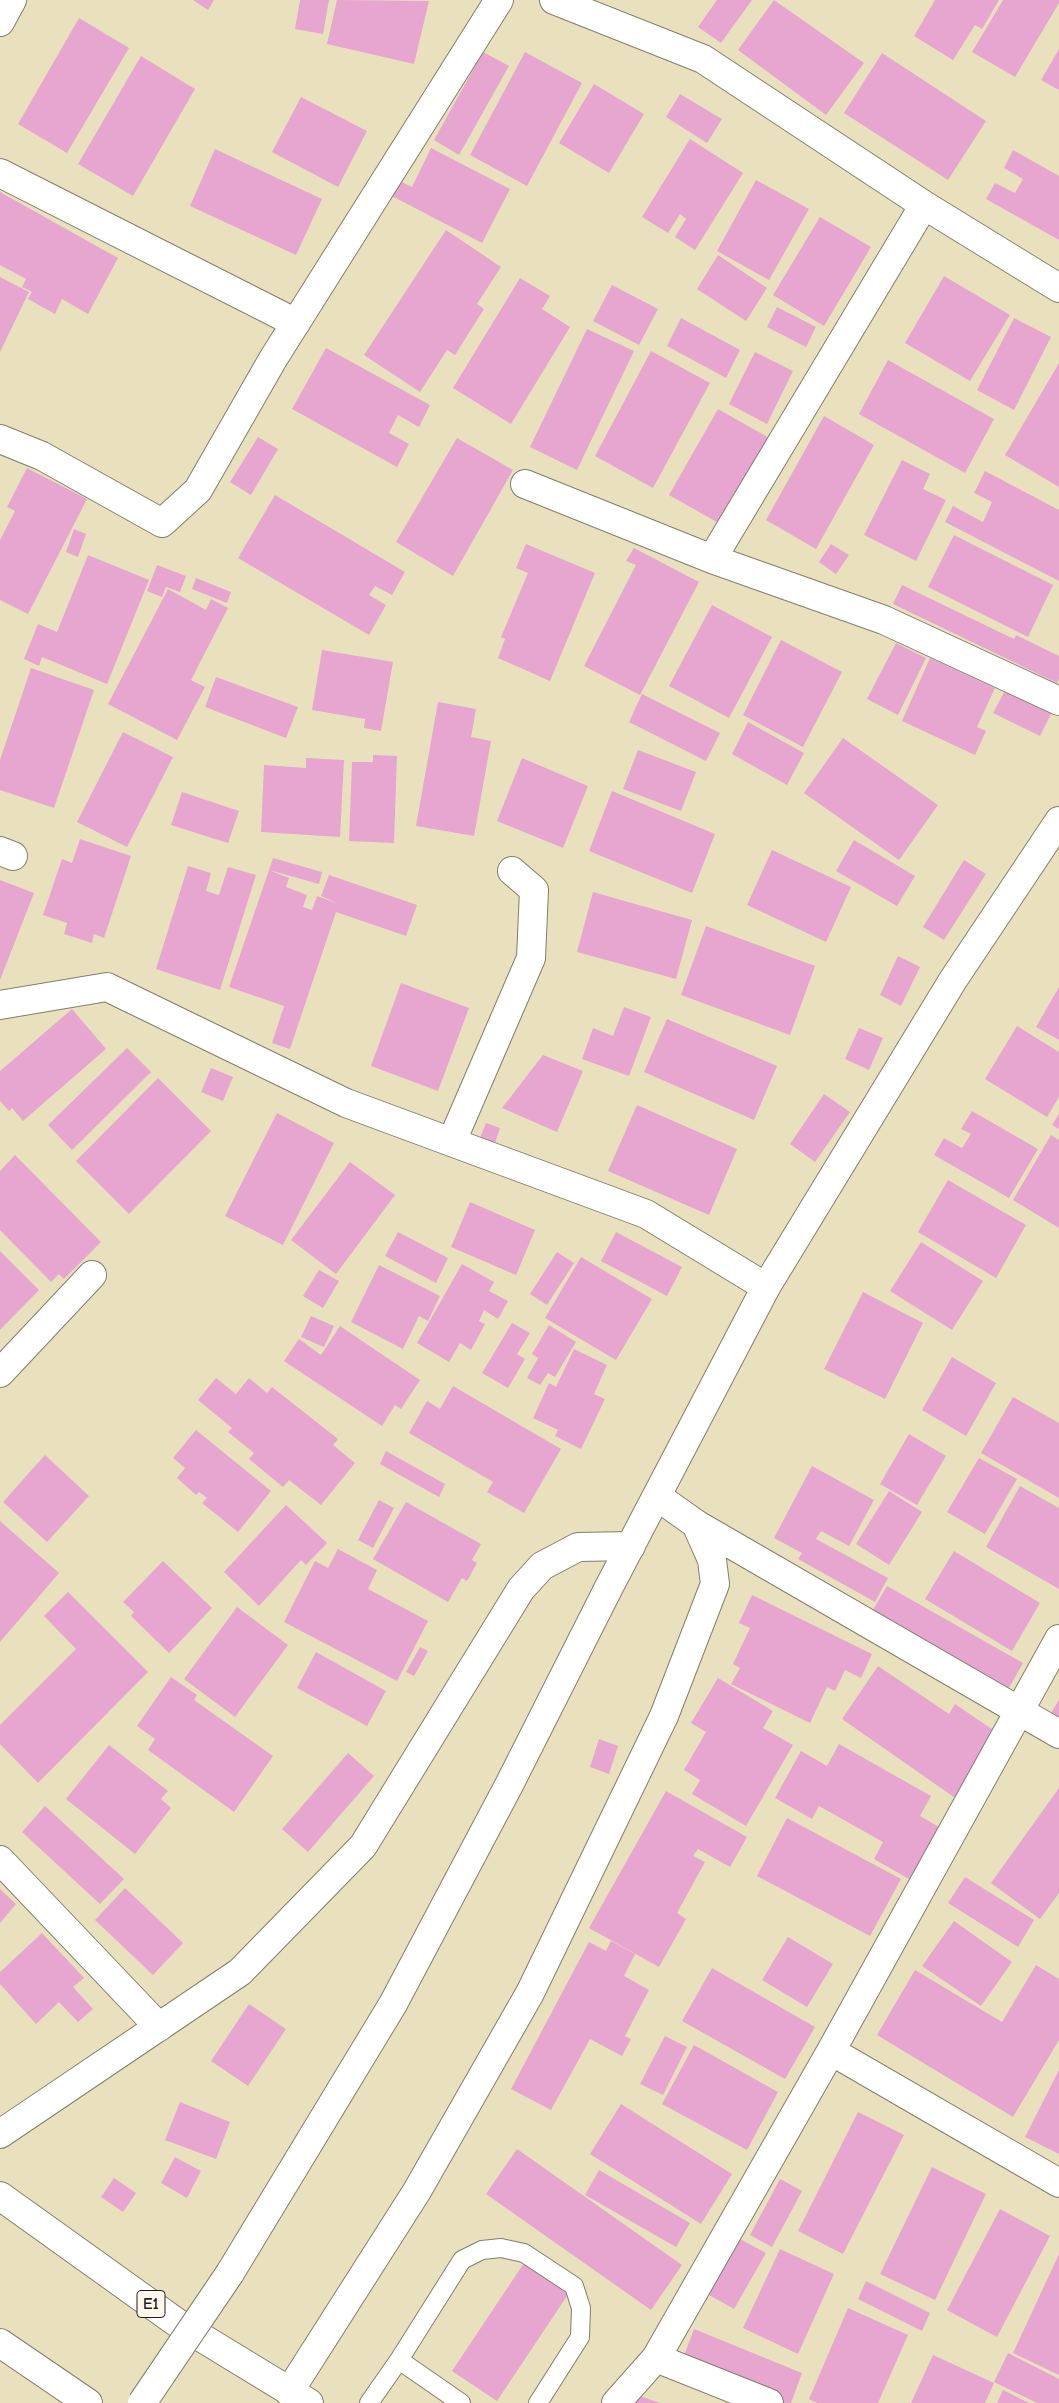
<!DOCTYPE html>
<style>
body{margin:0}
canvas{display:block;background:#e9e1bd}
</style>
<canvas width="1059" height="2403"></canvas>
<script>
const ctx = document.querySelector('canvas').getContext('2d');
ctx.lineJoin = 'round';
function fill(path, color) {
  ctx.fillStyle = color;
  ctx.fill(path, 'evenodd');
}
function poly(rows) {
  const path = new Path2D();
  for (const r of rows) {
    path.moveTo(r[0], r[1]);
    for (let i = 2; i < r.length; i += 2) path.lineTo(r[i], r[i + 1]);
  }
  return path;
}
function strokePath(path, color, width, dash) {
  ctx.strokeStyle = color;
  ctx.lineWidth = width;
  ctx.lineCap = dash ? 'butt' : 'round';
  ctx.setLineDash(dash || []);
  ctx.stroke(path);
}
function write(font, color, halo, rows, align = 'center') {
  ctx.font = font + ' "Comic Neue",sans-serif';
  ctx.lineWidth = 5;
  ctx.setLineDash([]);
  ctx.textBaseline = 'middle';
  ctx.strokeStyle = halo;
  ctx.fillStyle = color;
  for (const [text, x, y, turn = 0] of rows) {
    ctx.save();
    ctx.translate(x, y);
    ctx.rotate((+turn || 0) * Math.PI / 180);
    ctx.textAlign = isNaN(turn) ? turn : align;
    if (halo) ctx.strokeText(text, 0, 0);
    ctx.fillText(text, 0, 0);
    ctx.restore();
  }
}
const building = poly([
 [193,0,214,0,208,10],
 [300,0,329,0,323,34,295,29],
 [337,0,429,1,414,64,327,44],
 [717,0,752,0,721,43,698,27],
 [774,0,864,63,826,115,738,50],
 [935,0,999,0,982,29,975,25,953,60,914,36],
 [1003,0,1059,0,1059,3,1015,77,972,52],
 [79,18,129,48,67,153,18,124],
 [1059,49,1059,90,1041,80],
 [483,52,509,66,459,155,434,140],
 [525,52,582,83,527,186,470,155],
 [882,53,986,121,948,180,844,113],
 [141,56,195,89,133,196,78,164],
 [594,84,644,114,609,173,559,143],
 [680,94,722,119,707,143,666,117],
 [301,97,367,131,338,187,272,152],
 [690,139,743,173,695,250,675,237,686,219,680,214,668,233,642,217],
 [431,148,510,189,482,243,390,195,398,180,412,187],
 [215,149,322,199,296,255,190,206],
 [1013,150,1059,176,1059,240,986,199,995,183,1015,193,1023,179,1004,168],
 [756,180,809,209,769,280,717,251],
 [0,192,118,258,88,314,62,299,55,314,28,299,32,292,22,287,26,279,0,265],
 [820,217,871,247,824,326,773,295],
 [446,230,501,267,477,304,484,309,455,355,447,350,420,392,364,355],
 [718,255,767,288,746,321,697,289],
 [944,276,1010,315,970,381,905,343],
 [0,277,29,292,0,352],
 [520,278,550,296,542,309,570,327,511,424,453,388],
 [612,285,658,309,639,345,593,321],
 [777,307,816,327,806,347,767,327],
 [681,318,740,350,726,378,667,346],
 [1014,318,1051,337,1014,410,977,390],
 [587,329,634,351,577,470,530,447],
 [326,348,430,405,419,427,398,415,389,433,409,444,397,467,292,409],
 [651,351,710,383,653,488,595,456],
 [755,352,793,371,767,424,729,404],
 [888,360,994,419,965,473,859,414],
 [1059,363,1059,487,1005,455],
 [718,409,771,439,722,525,669,495],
 [824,416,874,445,816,549,766,520],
 [258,437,278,449,251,495,230,482],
 [457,438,513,470,453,576,396,542],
 [902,460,930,474,923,489,946,500,916,561,864,535],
 [27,468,87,499,28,614,0,600,0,540,15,511,7,507],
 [985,471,1059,510,1059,581,945,522,953,506,983,522,992,502,974,493],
 [275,495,405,572,392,595,375,586,369,595,386,605,369,635,238,558],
 [74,529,86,534,78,557,66,552],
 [954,535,1053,585,1028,637,928,587],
 [526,544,595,573,550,681,498,658,505,639,501,637,528,573,516,568],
 [831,544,849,555,836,574,819,562],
 [634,548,699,582,640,695,584,666,636,565,626,561],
 [88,555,149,580,107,684,42,657,39,666,24,659,38,624,57,632],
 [157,565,186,576,180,592,166,587,162,597,147,591],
 [196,578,231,592,227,603,192,589],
 [902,585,1014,639,1016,635,1059,656,1059,679,1057,683,893,604],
 [168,589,206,610,211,599,228,608,191,680,205,687,177,740,108,704],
 [712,605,772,637,729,718,669,686],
 [781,640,842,672,803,747,743,715],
 [896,643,926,658,898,715,867,699],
 [322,650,393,662,381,731,364,728,365,719,312,710],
 [930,658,995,688,977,727,986,731,975,755,902,721],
 [31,668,94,690,54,808,0,790,0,760],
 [216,677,298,707,286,738,205,707],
 [1007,687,1053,710,1040,736,993,713],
 [642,694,720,733,706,761,629,722],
 [438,702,476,709,471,737,491,741,474,836,416,826],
 [748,722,804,753,787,785,732,754],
 [123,732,173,757,127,847,77,822],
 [843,738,938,805,899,860,804,793],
 [638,750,696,772,681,811,623,789],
 [373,755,397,756,394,843,349,841,352,762,373,762],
 [306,758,344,760,340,837,261,832,264,765,306,768],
 [522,758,588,786,563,848,497,821],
 [612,791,715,834,692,893,589,851],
 [182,792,239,811,228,843,171,825],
 [80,839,131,856,104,938,94,934,92,943,64,934,67,923,43,915,62,859,72,863],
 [854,840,915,876,897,906,836,871],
 [772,850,851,887,826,942,747,905],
 [273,858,322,872,319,884,269,870],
 [964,860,986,874,944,940,923,927],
 [188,866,211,873,206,891,219,895,228,867,256,875,220,990,156,969],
 [269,870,289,878,286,887,307,895,303,907,312,910,317,896,339,904,321,896,329,875,417,905,406,936,336,912,290,1049,272,1043,284,1006,229,987],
 [0,880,34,893,0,980],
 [593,892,692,920,676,979,577,952],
 [706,926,815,966,790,1035,681,995],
 [898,956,920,967,901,1006,880,995],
 [401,983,469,1008,438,1091,371,1066],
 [1059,987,1059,1040,1036,1027],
 [624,1007,651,1017,629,1076,582,1059,593,1028,613,1036],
 [72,1009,106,1049,23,1121,12,1108,9,1111,0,1101,0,1071],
 [667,1019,777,1066,754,1120,644,1072],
 [1017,1026,1059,1052,1059,1097,1047,1117,985,1079],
 [859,1028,883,1038,869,1070,845,1059],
 [127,1048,151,1072,72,1150,48,1125],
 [543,1055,583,1071,557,1132,502,1108],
 [211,1068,233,1077,223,1101,201,1092],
 [158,1078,211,1131,129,1214,76,1161],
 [824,1094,850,1112,815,1162,790,1144],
 [637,1105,737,1149,709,1215,608,1171],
 [972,1111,1038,1149,1009,1198,934,1155,944,1138,962,1148,971,1134,961,1129],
 [277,1113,334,1143,283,1245,225,1216],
 [1059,1114,1059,1129,1052,1125],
 [486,1123,500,1128,495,1143,480,1138],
 [1051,1135,1059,1140,1059,1228,1013,1200],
 [15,1155,101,1242,64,1279,59,1274,51,1282,0,1230,0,1171],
 [350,1162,395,1195,336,1274,291,1240],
 [948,1180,1026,1225,996,1278,918,1232],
 [470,1202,535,1230,516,1275,451,1247],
 [398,1232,448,1258,436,1283,385,1256],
 [616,1232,682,1267,667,1296,601,1261],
 [921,1242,983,1281,952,1330,890,1291],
 [0,1251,39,1290,0,1330],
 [557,1252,574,1263,547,1305,530,1294],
 [581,1257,652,1299,616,1360,545,1318],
 [462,1264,494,1282,489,1291,508,1301,498,1319,484,1310,479,1321,485,1324,471,1350,460,1343,449,1362,417,1343],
 [379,1265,440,1296,428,1321,419,1316,403,1349,351,1322],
 [319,1270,339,1281,323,1308,303,1296],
 [863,1292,923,1323,885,1399,824,1369],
 [311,1316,334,1326,324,1347,301,1337],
 [512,1323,530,1333,517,1354,525,1359,508,1388,482,1373],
 [549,1325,576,1342,555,1377,548,1373,540,1385,527,1378,538,1358,532,1354],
 [340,1326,420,1380,401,1409,395,1405,382,1426,284,1361,299,1339,321,1355],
 [574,1349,607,1365,594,1394,605,1399,581,1449,555,1436,558,1430,533,1418,549,1383,556,1387],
 [952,1357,996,1383,966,1436,922,1410],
 [216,1378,236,1394,249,1378,267,1393,272,1387,338,1439,333,1445,355,1463,321,1505,289,1480,283,1487,249,1459,254,1453,228,1432,232,1428,198,1400],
 [453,1386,561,1449,524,1513,487,1492,493,1482,409,1433,427,1401,440,1409],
 [1013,1397,1059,1423,1059,1498,981,1453],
 [196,1430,271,1491,238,1532,202,1503,207,1498,199,1492,196,1495,177,1478,185,1468,173,1458],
 [909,1434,946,1456,917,1505,880,1484],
 [386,1451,445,1484,439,1497,380,1464],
 [45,1455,89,1496,47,1542,3,1502],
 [979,1458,1017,1479,985,1534,947,1512],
 [812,1466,874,1500,849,1546,821,1531,816,1539,888,1578,875,1602,798,1559,802,1553,774,1538],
 [1020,1486,1059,1508,1059,1589,986,1547],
 [889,1491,922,1512,889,1565,856,1544],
 [379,1500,394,1508,373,1548,358,1540],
 [406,1502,481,1544,472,1560,477,1563,467,1581,462,1578,448,1602,373,1559],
 [286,1505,327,1543,306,1565,301,1560,259,1606,224,1572],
 [0,1521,59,1573,0,1642],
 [338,1549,377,1570,368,1589,428,1621,397,1681,284,1622,315,1561,328,1568],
 [954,1551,1040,1603,1012,1651,925,1599],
 [163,1561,212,1608,169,1653,131,1616,134,1612,123,1602],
 [887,1586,1023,1663,1006,1693,870,1615],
 [68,1592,148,1672,38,1783,0,1744,0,1725,76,1649,44,1616],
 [752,1595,872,1654,861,1678,845,1670,835,1691,827,1687,810,1723,731,1684,740,1668,733,1664,750,1628,739,1623],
 [237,1607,288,1645,235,1717,184,1679],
 [420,1647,428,1651,414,1676,406,1672],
 [316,1652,386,1691,367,1726,297,1688],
 [878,1666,949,1714,955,1704,1005,1738,961,1802,842,1719],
 [171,1677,197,1695,194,1700,273,1756,234,1812,148,1750,155,1739,137,1726],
 [718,1678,773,1711,763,1728,793,1745,746,1826,692,1794,700,1780,684,1770,706,1732,691,1723],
 [1059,1700,1059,1725,1048,1718],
 [599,1739,618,1746,609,1774,590,1767],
 [839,1744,931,1796,920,1816,939,1827,909,1879,874,1859,883,1842,819,1806,812,1819,775,1798,801,1751,827,1766],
 [109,1745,168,1791,161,1799,171,1808,135,1854,66,1799],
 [348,1753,374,1776,308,1852,282,1829],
 [1059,1788,1059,1893,1040,1919,991,1883],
 [666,1791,747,1837,730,1867,698,1849,693,1856,705,1862,677,1913,686,1919,659,1967,589,1928],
 [45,1806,124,1879,100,1904,22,1832],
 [787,1818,901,1879,870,1936,757,1876],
 [965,1877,1034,1920,1018,1947,948,1903],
 [125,1888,183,1943,153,1975,95,1920],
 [0,1889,16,1904,0,1923],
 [954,1921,1012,1962,981,2006,922,1966],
 [42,1933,84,1978,73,1987,93,2009,78,2022,59,2002,36,2024,0,1984,0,1972],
 [788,1937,833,1964,807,2007,762,1980],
 [611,1941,635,1954,624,1976,649,1990,625,2036,631,2039,622,2056,590,2039,551,2110,511,2089,589,1942,606,1951],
 [1036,1965,1059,1979,1059,2040,1013,2117,877,2035,915,1970,1002,2022],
 [712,1968,815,2027,785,2079,682,2021],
 [249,2004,286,2029,248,2086,211,2061],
 [665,2036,687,2047,663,2095,640,2084],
 [694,2045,778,2092,747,2150,662,2104],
 [1059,2070,1059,2154,1025,2137],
 [180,2102,230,2122,216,2159,165,2140],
 [621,2104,732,2174,701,2224,590,2154],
 [858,2112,904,2135,843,2254,798,2231],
 [517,2149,682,2265,651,2310,486,2194],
 [175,2157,201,2171,187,2198,161,2183],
 [932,2167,986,2194,935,2300,880,2274],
 [599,2170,690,2223,676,2247,585,2195],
 [114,2178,136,2193,123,2212,101,2197],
 [780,2179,802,2191,772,2247,750,2235],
 [1000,2209,1050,2236,997,2337,947,2310],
 [740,2239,766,2253,734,2309,709,2295],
 [780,2249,834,2274,798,2354,743,2328],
 [1059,2254,1059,2375,1013,2353],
 [524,2263,569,2293,497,2401,452,2371],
 [866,2281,930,2313,922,2331,858,2299],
 [848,2308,908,2335,878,2403,817,2403,809,2399],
 [694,2329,802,2373,791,2403,784,2403,682,2361],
 [1008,2353,1059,2379,1059,2403,1037,2403,994,2382],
 [933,2355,994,2383,985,2403,911,2403],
 [1003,2390,1029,2403,997,2403],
 [631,2393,660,2403,628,2403]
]);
const lane = poly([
 [399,2360,461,2403],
 [369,2403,399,2360,462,2260,482,2250,501,2248,524,2253,574,2286,581,2308,580,2337,538,2403]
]);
const street = poly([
 [554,0,703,59,924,205,1059,288],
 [0,22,12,0],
 [0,173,296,323],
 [0,439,42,456,162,523,198,490,273,359,499,0],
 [525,484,712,559,884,620,1059,701],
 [712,559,924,205],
 [0,851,13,856],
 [0,1005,107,987,346,1103,646,1214,766,1287],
 [452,1141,531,958,534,890,512,871],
 [0,1373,92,1275],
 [696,1524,1059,1734],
 [0,1860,159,2027],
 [831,2051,1059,2183],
 [656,2358,769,2403],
 [616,2403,656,2358,831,2051,1059,1639]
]);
const secondary = poly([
 [230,2273,393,2004,509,1785,609,1587,766,1287,953,980,1059,821]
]);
const highway = poly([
 [0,2134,240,1972,363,1846,521,1589,542,1566,578,1547,631,1546],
 [0,2196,176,2322,309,2403],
 [0,2343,88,2403],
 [289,2392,417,2191,530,1993,664,1716,715,1584,712,1560,696,1524,658,1497]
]);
const secondaryBridge = poly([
 [142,2403,230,2273]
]);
const shields = [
 [151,2304,28]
];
const shieldNames = [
 ["E1",151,2304]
];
fill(building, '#e6a6d0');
strokePath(lane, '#827e6c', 20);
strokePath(street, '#827e6c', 30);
strokePath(secondary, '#827e6c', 30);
strokePath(highway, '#827e6c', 30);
strokePath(lane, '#fff', 18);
strokePath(street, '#fff', 28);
strokePath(secondary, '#fff', 28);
strokePath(highway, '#fff', 28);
strokePath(secondaryBridge, '#827e6c', 30, []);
strokePath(secondaryBridge, '#fff', 28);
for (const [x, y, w] of shields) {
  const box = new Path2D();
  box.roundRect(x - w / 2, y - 13.5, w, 27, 4);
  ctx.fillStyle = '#fbf7ec';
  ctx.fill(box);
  strokePath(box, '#1c1c1c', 1);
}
write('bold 16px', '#1c1c1c', null, shieldNames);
</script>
